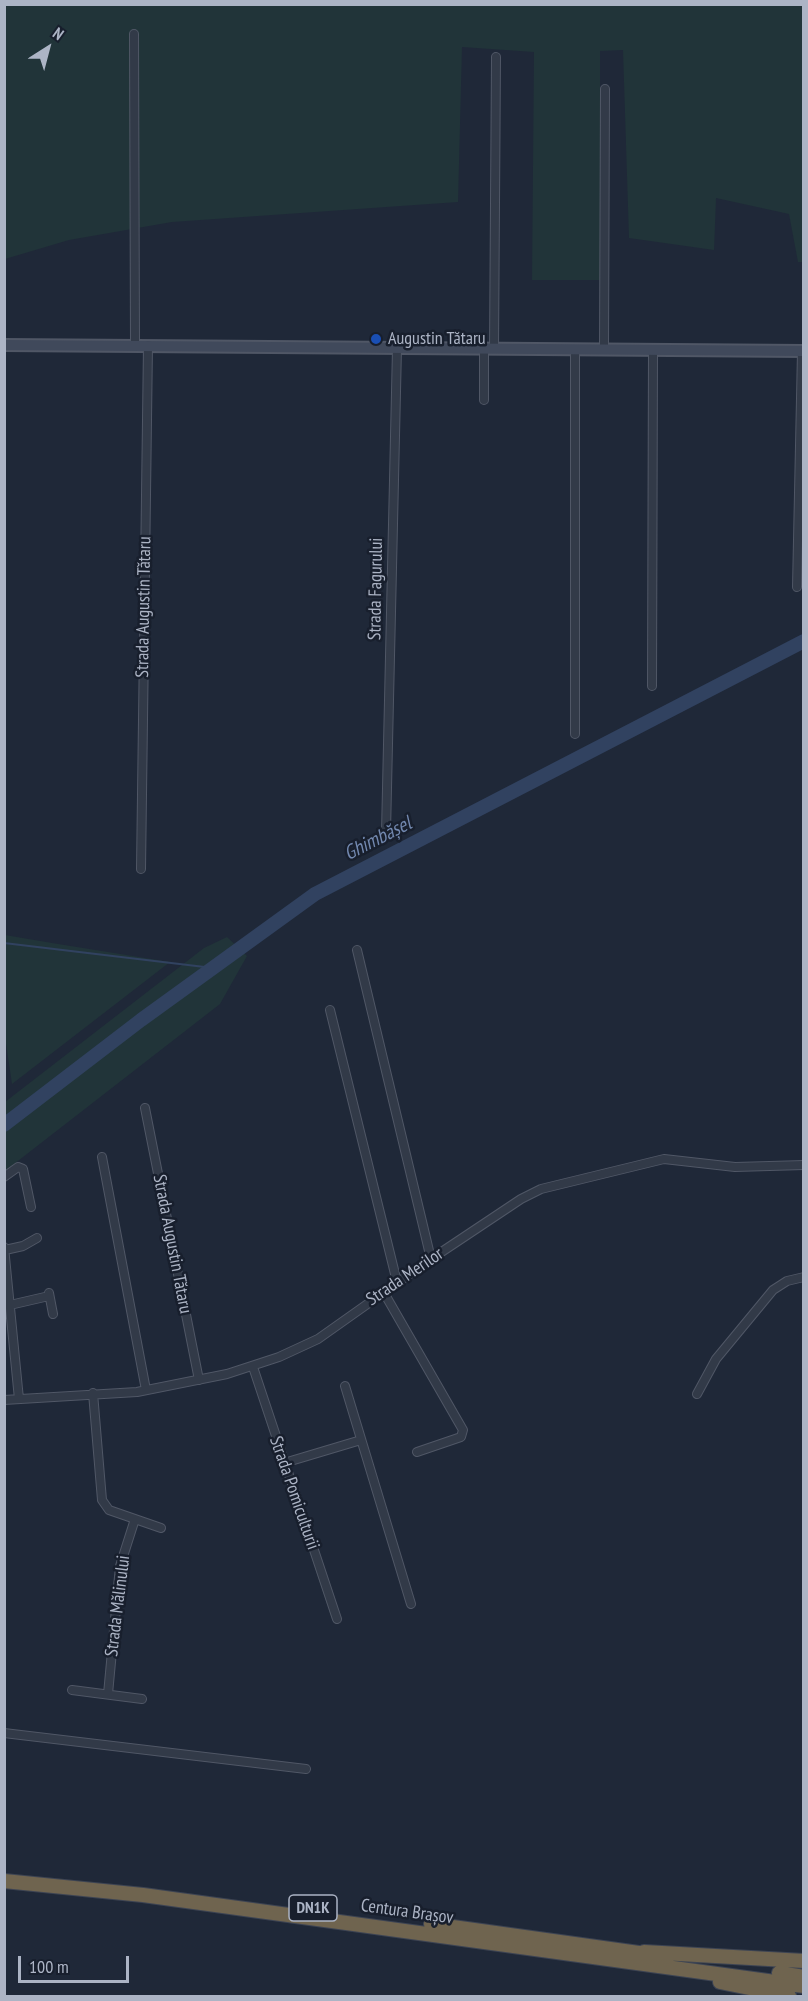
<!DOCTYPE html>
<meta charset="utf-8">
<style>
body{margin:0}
#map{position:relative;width:808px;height:2001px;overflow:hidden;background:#1f2838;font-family:"PT Sans Narrow",sans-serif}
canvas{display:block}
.frame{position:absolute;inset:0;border:6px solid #acb4c5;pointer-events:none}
.north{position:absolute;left:18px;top:18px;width:60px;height:60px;-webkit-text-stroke:4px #181f2d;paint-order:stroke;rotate:36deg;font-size:16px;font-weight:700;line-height:24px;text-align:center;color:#acb4c5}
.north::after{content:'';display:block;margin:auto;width:21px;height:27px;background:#acb4c5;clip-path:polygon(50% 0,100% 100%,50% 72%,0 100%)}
.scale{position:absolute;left:18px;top:1956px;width:111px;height:27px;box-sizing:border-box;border:3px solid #acb4c5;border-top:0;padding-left:8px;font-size:18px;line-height:21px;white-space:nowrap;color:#acb4c5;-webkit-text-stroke:4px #181f2d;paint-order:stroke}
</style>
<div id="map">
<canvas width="808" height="2001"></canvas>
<div class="frame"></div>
<div class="north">N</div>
<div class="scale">100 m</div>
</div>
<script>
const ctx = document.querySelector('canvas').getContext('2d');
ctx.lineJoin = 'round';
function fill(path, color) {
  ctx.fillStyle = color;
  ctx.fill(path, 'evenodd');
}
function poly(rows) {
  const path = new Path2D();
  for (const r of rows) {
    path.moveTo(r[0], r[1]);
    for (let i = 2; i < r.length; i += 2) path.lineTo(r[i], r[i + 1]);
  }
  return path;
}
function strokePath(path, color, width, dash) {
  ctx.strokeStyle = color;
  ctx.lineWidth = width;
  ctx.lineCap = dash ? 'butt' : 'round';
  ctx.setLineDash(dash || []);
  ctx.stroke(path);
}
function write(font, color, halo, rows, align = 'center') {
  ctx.font = font + ' "PT Sans Narrow",sans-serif';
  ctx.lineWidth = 5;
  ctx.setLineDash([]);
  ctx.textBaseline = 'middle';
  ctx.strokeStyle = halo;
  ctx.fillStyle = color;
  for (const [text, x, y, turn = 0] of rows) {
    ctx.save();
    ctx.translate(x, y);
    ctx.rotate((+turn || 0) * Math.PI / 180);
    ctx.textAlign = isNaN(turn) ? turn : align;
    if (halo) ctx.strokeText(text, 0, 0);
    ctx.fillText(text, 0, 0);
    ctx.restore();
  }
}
const green = poly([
 [4,5,803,5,803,262,798,262,789,214,716,198,714,250,629,238,623,50,600,51,600,280,532,280,534,52,462,47,458,202,172,222,69,240,5,259],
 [5,935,52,943,170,962,12,1084,5,1037],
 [227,937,247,956,220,1004,5,1171,5,1102,204,948]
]);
const stream = poly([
 [4,943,213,968]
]);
const river = poly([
 [4,1125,141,1020,315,894,804,641]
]);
const street = poly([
 [134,34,135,345],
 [494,349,496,57],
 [604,349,605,89],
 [484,400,484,349],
 [797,587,802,351],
 [652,686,653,350],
 [575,734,575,349],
 [386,832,397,348],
 [141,869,148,345],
 [357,950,431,1259],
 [330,1010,397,1282],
 [145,1108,199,1380],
 [102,1157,146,1390],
 [4,1177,18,1167,23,1169,31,1207],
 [4,1247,19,1399],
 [5,1250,23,1246,37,1238],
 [383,1291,463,1430,461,1437,417,1452],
 [49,1293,53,1314],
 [10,1305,49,1296],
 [253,1367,337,1619],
 [345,1386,411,1604],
 [93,1393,102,1500,109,1510,135,1519,120,1566,108,1694],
 [697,1394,716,1359,773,1290,787,1281,804,1277],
 [4,1400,137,1392,227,1374,279,1357,318,1339,431,1259,521,1199,541,1189,664,1159,735,1167,804,1165],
 [284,1463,361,1440],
 [135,1519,161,1528],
 [72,1690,142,1699],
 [4,1733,306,1769]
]);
const secondary = poly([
 [4,345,804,351]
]);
const highway = poly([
 [4,1881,143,1895,804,1986],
 [431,1924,653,1955],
 [644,1952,804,1961],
 [779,1973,804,1977],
 [720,1982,789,1996]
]);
const markers = [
 [376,339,6,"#1a4fb4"]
];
const shields = [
 [313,1908,48]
];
const shieldNames = [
 ["DN1K",313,1908]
];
const poiNames = [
 ["Augustin Tătaru",388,339]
];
const streetNames = [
 ["Strada Fagurului",376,589,-89],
 ["Strada Augustin Tătaru",144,607,-89],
 ["Strada Augustin Tătaru",172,1244,79],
 ["Strada Merilor",405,1277,-34],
 ["Strada Pomiculturii",294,1493,71],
 ["Strada Mălinului",118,1606,-83],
 ["Centura Brașov",407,1912,8]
];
const waterNames = [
 ["Ghimbășel",378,839,-27]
];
fill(green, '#213439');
strokePath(stream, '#314260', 2);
strokePath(river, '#314260', 14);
strokePath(street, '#505766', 10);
strokePath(secondary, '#505766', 14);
strokePath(highway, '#3d4453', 16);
strokePath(street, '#323a48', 8);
strokePath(secondary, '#40495b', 10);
strokePath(highway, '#6f644f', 14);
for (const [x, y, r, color] of markers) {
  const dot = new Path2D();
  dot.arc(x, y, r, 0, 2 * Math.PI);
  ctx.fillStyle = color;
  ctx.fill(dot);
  strokePath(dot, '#181f2d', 2);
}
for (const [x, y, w] of shields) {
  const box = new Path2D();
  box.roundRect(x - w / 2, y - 13, w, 26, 4.5);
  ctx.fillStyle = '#181f2d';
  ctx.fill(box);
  strokePath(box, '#acb4c5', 1.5);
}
write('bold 16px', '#acb4c5', null, shieldNames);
write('18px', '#acb4c5', '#181f2d', poiNames, 'left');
write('18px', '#acb4c5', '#181f2d', streetNames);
write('italic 20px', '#7389b0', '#181f2d', waterNames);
</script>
